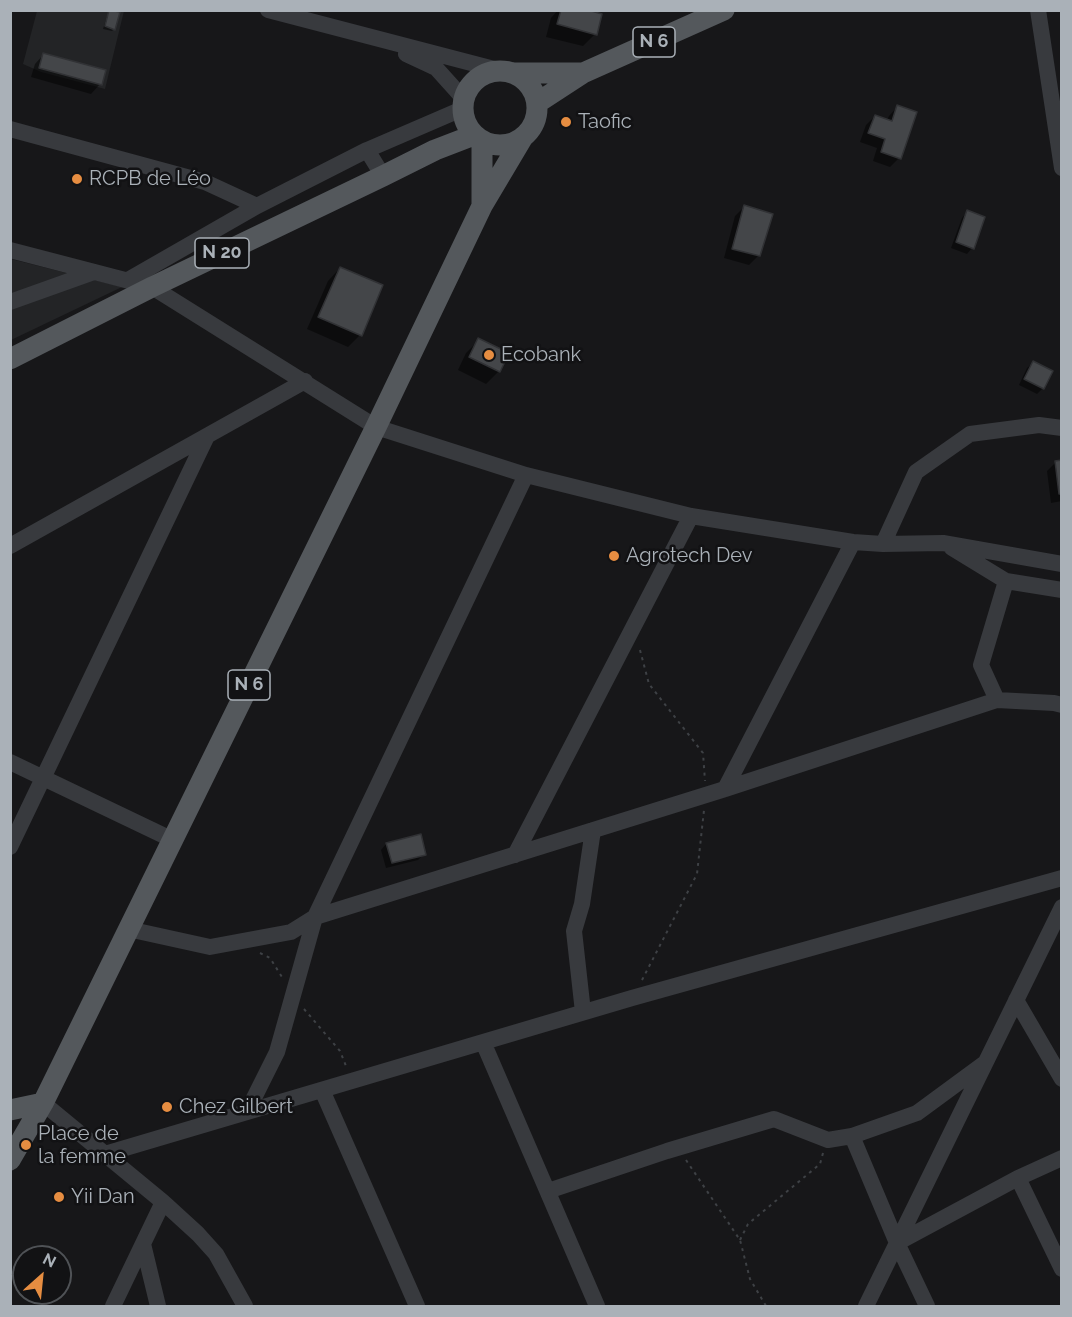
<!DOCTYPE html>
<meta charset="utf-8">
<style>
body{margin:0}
#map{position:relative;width:1072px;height:1317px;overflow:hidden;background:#171719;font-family:Raleway,sans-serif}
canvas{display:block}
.frame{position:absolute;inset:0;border:12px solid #aab1b8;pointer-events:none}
.north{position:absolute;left:12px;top:1245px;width:60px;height:60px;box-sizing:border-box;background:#121214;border:2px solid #4f5256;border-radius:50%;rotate:27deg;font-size:16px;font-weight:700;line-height:24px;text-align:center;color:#aab1b8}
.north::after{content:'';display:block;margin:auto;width:21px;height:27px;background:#e68d41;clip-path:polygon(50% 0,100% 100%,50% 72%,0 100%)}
</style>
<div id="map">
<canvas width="1072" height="1317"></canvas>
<div class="frame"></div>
<div class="north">N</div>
</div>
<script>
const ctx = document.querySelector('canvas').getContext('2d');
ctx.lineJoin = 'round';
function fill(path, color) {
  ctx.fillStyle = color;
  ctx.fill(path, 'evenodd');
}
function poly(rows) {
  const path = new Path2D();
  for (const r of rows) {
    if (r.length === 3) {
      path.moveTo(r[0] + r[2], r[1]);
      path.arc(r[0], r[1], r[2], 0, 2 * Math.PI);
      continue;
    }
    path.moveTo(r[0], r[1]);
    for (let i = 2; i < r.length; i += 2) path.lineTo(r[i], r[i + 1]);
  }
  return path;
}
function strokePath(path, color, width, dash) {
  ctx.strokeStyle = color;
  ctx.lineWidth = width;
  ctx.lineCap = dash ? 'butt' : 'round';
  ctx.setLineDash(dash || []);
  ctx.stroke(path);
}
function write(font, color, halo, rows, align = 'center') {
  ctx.font = font + ' Raleway,sans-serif';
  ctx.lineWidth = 5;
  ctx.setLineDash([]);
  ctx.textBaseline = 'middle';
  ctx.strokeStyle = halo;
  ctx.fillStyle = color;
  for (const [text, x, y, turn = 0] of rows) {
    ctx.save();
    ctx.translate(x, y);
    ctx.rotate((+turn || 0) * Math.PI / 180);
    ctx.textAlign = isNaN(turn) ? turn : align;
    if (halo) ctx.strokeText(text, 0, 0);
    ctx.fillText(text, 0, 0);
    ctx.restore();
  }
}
const built = poly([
 [37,11,124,11,105,89,41,72,23,64],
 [11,259,122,287,11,340]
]);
const shadow = poly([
 [558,10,582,10,595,34,583,46,546,37,551,18],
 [110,11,114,29,112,31,103,29,108,13],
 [44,54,100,84,91,94,31,77,35,64],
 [898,106,899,158,890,167,873,161,877,148,860,142,866,125,875,116,887,120,889,116],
 [744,207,758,256,749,265,724,258,735,216],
 [967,212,972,248,967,254,951,248,962,218],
 [340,268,360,335,348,347,307,329,328,281],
 [479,340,499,371,486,384,458,370,466,353],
 [1033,363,1043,388,1037,394,1019,385,1027,368],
 [1062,461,1062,501,1051,503,1047,471,1056,462],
 [386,844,424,854,418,860,386,868,381,850]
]);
const building = poly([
 [109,10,120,12,115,30,105,26,109,10],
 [561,10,588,10,602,14,597,35,557,24,561,10],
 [43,53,106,70,102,85,39,68,43,53],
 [897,105,917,112,901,159,881,152,885,139,868,133,875,115,892,121,897,105],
 [744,205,773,214,760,256,732,249,744,205],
 [967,210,985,217,974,249,956,242,967,210],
 [340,267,383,285,362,336,318,317,340,267],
 [478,338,509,353,500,372,469,357,478,338],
 [1033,361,1053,371,1044,389,1024,379,1033,361],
 [1062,460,1062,494,1059,494,1055,461,1062,460],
 [421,834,426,855,392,863,386,843,421,834]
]);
const path = poly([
 [640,650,649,684,703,753,705,781],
 [260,953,270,958,282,977],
 [642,980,697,874,704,810],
 [304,1009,340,1051,346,1066],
 [686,1160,740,1240,750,1279,766,1306],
 [740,1240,748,1224,820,1164,823,1153]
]);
const minor = poly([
 [268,10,498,70],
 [1038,10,1062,168],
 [406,54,436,68,463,98],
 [10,129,205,182,257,206],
 [367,150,383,176],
 [10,250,152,287,376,427,526,475,691,516,853,542,883,544,943,543,1062,564],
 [128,280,257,206,367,150,462,109],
 [10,302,94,272],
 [883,544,916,472,970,434,1039,425,1062,428],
 [10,546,305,381],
 [952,548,1006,581,1062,590],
 [997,700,981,665,1006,581],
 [10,762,173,840],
 [725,789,853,542],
 [10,847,207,436],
 [515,855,691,516],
 [128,929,210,947,291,932,315,917,725,789,997,700,1054,703,1062,705],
 [1016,1000,1062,1079],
 [583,1012,574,931,582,904,593,830],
 [483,1042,597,1306],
 [322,1090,417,1306],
 [43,1103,163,1202,198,1234,216,1254,245,1306],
 [247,1112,277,1052,315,917,526,475],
 [852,1136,897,1243,927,1306],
 [105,1154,632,998,1062,878],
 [1018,1178,1062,1269],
 [548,1191,667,1151,774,1119,828,1140,852,1136,917,1113,985,1063],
 [897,1243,1018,1178,1062,1158],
 [143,1244,158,1306],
 [113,1306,163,1202],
 [866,1306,1062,907]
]);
const major = poly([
 [500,108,37],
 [514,73,583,73],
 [537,103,583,73,724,10],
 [482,205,482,141],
 [10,359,152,287,383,176,435,150,474,135],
 [10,1110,43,1103],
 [10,1160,43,1103,376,427,482,206,523,137]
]);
const markers = [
 [566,122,6,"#e68d41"],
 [77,179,6,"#e68d41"],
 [489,355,6,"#e68d41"],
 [614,556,6,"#e68d41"],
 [167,1107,6,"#e68d41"],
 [26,1145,6,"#e68d41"],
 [59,1197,6,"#e68d41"]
];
const shields = [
 [654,42,42],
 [222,253,54],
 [249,685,42]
];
const shieldNames = [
 ["N 6",654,42],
 ["N 20",222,253],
 ["N 6",249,685]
];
const poiNames = [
 ["Taofic",578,122],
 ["RCPB de Léo",89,179],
 ["Ecobank",501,355],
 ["Agrotech Dev",626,556],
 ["Chez Gilbert",179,1107],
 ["Place de",38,1134],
 ["la femme",38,1157],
 ["Yii Dan",71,1197]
];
fill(built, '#232426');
fill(shadow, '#0007');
fill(building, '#444649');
strokePath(building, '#313235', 1.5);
strokePath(path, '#3e4145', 2, [3, 4.5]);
strokePath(minor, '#383a3e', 16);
strokePath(major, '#54585c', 21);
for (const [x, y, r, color] of markers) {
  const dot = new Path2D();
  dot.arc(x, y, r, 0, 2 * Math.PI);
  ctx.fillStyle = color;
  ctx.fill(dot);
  strokePath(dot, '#121214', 2);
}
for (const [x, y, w] of shields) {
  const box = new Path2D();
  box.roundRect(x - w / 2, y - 15, w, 30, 4.5);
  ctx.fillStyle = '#121214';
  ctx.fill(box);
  strokePath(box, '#aab1b8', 1.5);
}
write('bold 18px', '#aab1b8', null, shieldNames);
write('20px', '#aab1b8', '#121214', poiNames, 'left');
</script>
